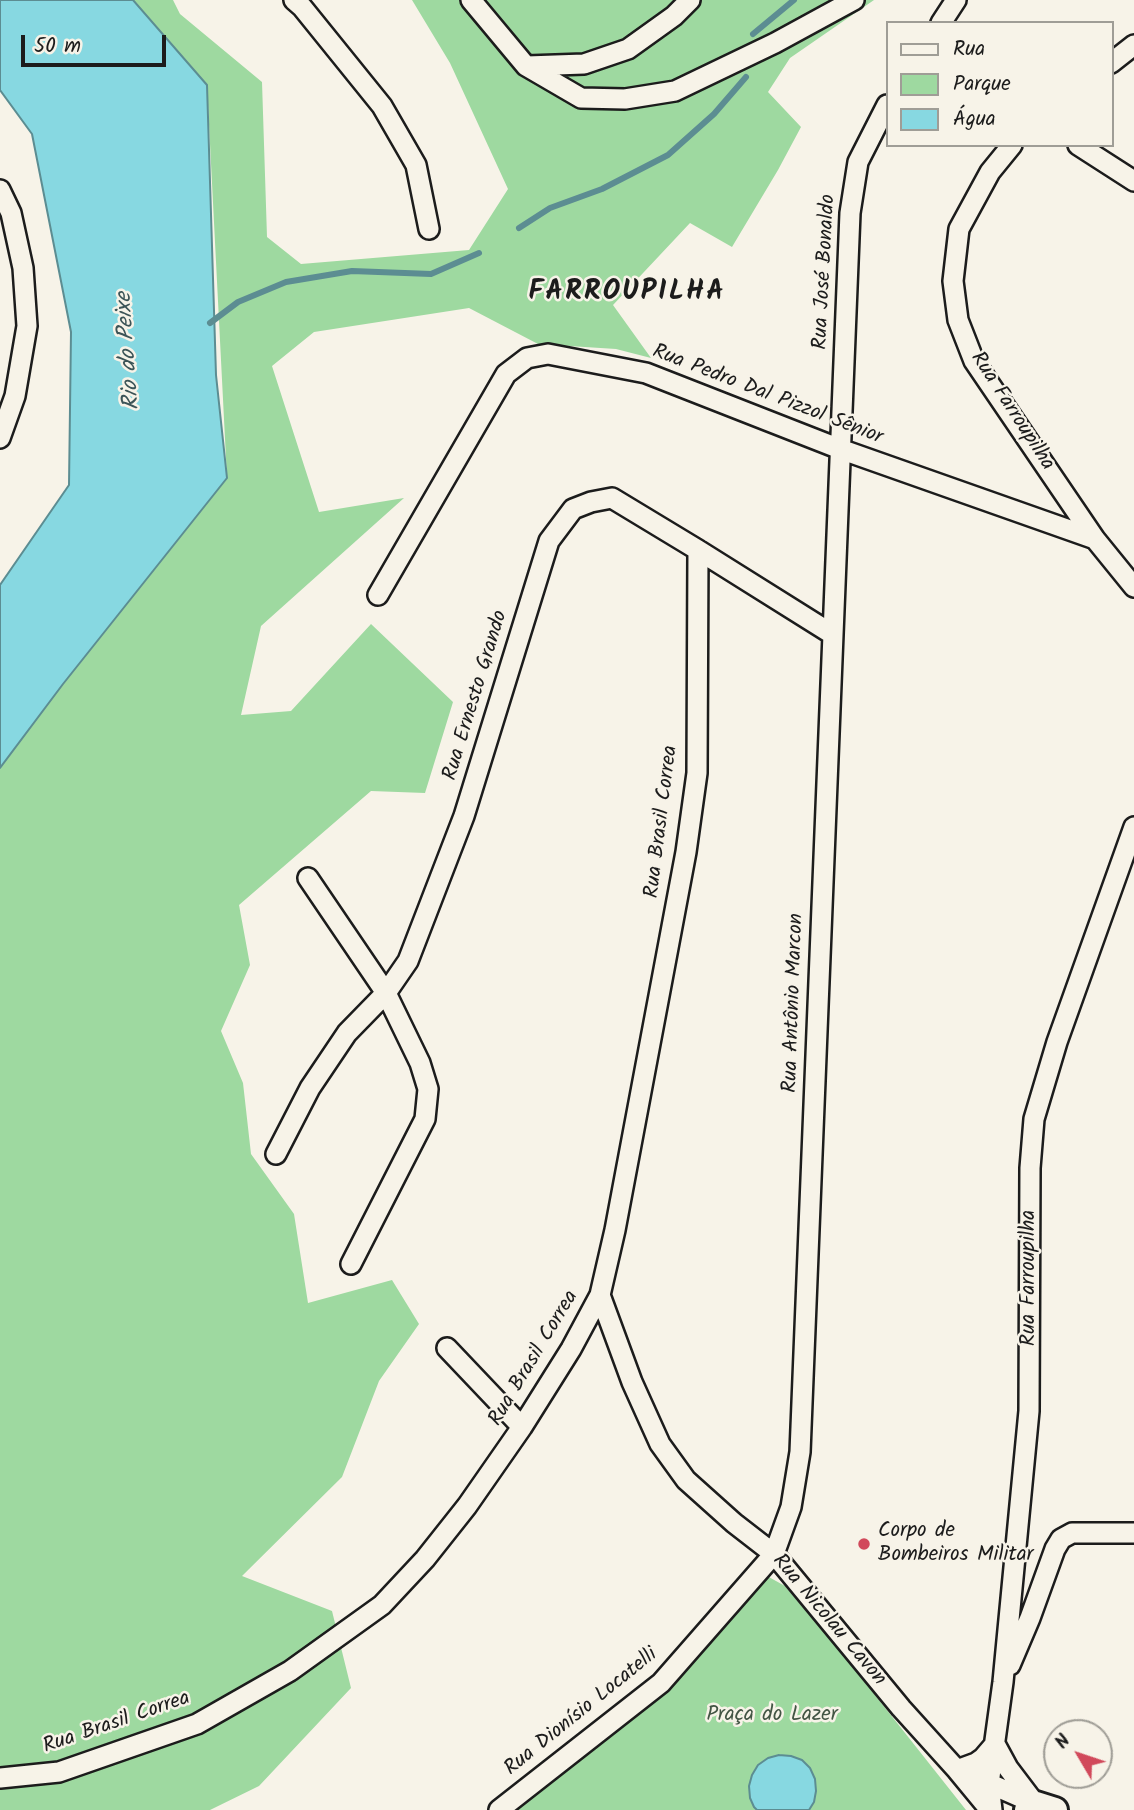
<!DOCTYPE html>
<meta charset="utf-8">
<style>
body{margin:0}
#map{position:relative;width:1134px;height:1810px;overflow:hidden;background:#f7f3e8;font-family:Kalam,sans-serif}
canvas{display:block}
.legend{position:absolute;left:886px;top:21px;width:228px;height:126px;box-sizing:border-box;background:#f7f3e8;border:2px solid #9f9d96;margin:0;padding:9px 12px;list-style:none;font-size:21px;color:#1c1c1c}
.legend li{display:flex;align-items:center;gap:14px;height:35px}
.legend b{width:35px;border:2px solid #9f9d96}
.north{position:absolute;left:1043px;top:1719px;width:70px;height:70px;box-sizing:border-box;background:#f7f3e8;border:2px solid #9f9d96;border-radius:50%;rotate:309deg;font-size:19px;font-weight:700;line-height:28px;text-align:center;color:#1c1c1c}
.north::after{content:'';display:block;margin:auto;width:24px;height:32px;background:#d1495b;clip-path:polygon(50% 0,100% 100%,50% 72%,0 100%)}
.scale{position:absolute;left:21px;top:35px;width:145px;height:32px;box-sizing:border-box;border:4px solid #1c1c1c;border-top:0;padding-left:9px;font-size:21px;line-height:24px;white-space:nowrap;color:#1c1c1c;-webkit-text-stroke:5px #f7f3e8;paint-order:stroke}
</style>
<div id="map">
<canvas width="1134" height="1810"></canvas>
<ul class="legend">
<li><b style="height:9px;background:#f7f3e8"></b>Rua</li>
<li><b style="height:19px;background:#9ed9a0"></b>Parque</li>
<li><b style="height:19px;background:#87d8e1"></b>Água</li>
</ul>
<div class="north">N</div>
<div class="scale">50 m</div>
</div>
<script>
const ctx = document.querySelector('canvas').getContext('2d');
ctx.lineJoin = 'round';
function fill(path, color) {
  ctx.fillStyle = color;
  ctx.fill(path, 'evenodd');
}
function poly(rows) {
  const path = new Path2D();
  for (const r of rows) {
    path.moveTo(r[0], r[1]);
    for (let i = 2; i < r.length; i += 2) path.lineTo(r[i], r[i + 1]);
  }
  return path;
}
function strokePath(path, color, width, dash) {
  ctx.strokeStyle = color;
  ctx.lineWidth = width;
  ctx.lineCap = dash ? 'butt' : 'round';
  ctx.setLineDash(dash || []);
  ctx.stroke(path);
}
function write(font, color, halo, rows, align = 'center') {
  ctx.font = font + ' Kalam,sans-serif';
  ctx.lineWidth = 5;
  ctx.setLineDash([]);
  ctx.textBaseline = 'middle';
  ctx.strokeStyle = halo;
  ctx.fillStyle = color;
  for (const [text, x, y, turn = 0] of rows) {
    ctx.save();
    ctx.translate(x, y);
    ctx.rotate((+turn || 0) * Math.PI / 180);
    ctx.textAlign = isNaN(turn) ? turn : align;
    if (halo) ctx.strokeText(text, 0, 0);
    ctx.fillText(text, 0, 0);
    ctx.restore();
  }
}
const green = poly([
 [133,0,173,0,180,14,262,82,267,237,301,264,469,250,508,189,450,63,412,0,874,0,790,58,768,92,801,127,778,170,732,247,690,223,613,305,651,358,616,349,538,344,469,308,314,332,272,366,319,512,404,498,261,626,241,715,291,711,371,624,453,702,425,793,371,791,239,905,250,965,221,1031,243,1083,251,1154,294,1214,308,1303,392,1280,419,1324,379,1381,342,1477,242,1576,332,1611,351,1688,259,1786,210,1810,0,1810,0,768,63,684,227,478,207,85],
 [767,1576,785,1586,852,1666,966,1810,518,1810,519,1805,666,1693]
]);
const water = poly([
 [0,0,133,0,207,85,216,375,227,478,63,684,0,768,0,585,69,485,71,332,32,134,0,90,0,0],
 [779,1755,791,1756,802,1760,810,1768,815,1779,816,1791,814,1802,809,1810,757,1810,754,1807,750,1798,749,1786,752,1775,758,1765,768,1758,779,1755]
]);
const stream = poly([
 [753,34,794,0],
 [519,228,550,208,602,189,668,155,714,114,746,77],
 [210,323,238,302,286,282,352,271,431,274,479,253]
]);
const minor = poly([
 [294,0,302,7,382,106,416,165,429,229],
 [471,0,526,66,581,98,625,99,675,91,775,43,854,0],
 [941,23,956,0],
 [1111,63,1134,45],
 [527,66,584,64,628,49,674,16,690,0],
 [1012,145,990,172,959,229,953,281,958,320,974,361,1095,539,1134,587],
 [1078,145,1134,181],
 [0,190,11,213,23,268,27,326,15,396,0,438],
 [378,595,506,374,527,358,548,354,646,373,840,449,1095,539],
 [308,878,386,993,420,1063,428,1089,425,1119,351,1264],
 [276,1154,310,1088,347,1033,386,993,408,961,464,816,549,541,573,509,591,502,612,498,698,550,832,634],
 [600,1295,632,1382,660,1444,686,1480,734,1523,774,1554,901,1708,957,1770,990,1810],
 [447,1348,522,1427],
 [1010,1665,1030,1618,1055,1549,1061,1539,1072,1533,1134,1533],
 [995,1744,1008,1768,1033,1801],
 [957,1770,976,1763,983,1758,995,1744],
 [0,1778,59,1772,197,1724,290,1671,382,1605,425,1559,467,1506,522,1427,571,1349,600,1295,615,1230,686,852,697,773,698,550],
 [979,1779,1036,1804],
 [499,1810,661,1683,774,1554,791,1507,800,1452,850,213,858,162,887,105],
 [992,1810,989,1784,1003,1682,1029,1411,1030,1168,1034,1119,1057,1042,1134,827]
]);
const major = poly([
 [1027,1810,1036,1804,1055,1810]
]);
const markers = [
 [864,1544,7,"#d1495b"]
];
const streetNames = [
 ["Rua José Bonaldo",826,272,-87],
 ["Rua Pedro Dal Pizzol Sênior",767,396,21],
 ["Rua Farroupilha",1011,412,57],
 ["Rua Ernesto Grando",477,696,-73],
 ["Rua Brasil Correa",663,822,-83],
 ["Rua Antônio Marcon",795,1003,-88],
 ["Rua Farroupilha",1030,1278,-90],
 ["Rua Brasil Correa",535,1359,-59],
 ["Rua Nicolau Cavon",828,1621,50],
 ["Rua Dionísio Locatelli",582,1713,-39],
 ["Rua Brasil Correa",117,1724,-19]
];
const poiNames = [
 ["Corpo de",878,1532],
 ["Bombeiros Militar",878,1556]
];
const parkNames = [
 ["Praça do Lazer",772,1716]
];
const waterNames = [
 ["Rio do Peixe",130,351,-94]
];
const districtNames = [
 ["FARROUPILHA",627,294]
];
fill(green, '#9ed9a0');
fill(water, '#87d8e1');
strokePath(water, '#5c8d92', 2);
strokePath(stream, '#5c8d92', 6);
strokePath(minor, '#1c1c1c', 24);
strokePath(major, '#1c1c1c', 30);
strokePath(minor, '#f7f3e8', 19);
strokePath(major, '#f7f3e8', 24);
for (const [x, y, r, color] of markers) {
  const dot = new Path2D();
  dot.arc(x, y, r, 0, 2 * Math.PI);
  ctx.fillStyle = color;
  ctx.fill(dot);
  strokePath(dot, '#f7f3e8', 2.5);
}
write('21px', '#1c1c1c', '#f7f3e8', streetNames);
write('21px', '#1c1c1c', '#f7f3e8', poiNames, 'left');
write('21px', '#435544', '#f7f3e8', parkNames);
write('italic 23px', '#3c5457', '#f7f3e8', waterNames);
ctx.letterSpacing = '2px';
write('bold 28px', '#1c1c1c', '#f7f3e8', districtNames);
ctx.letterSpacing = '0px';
</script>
